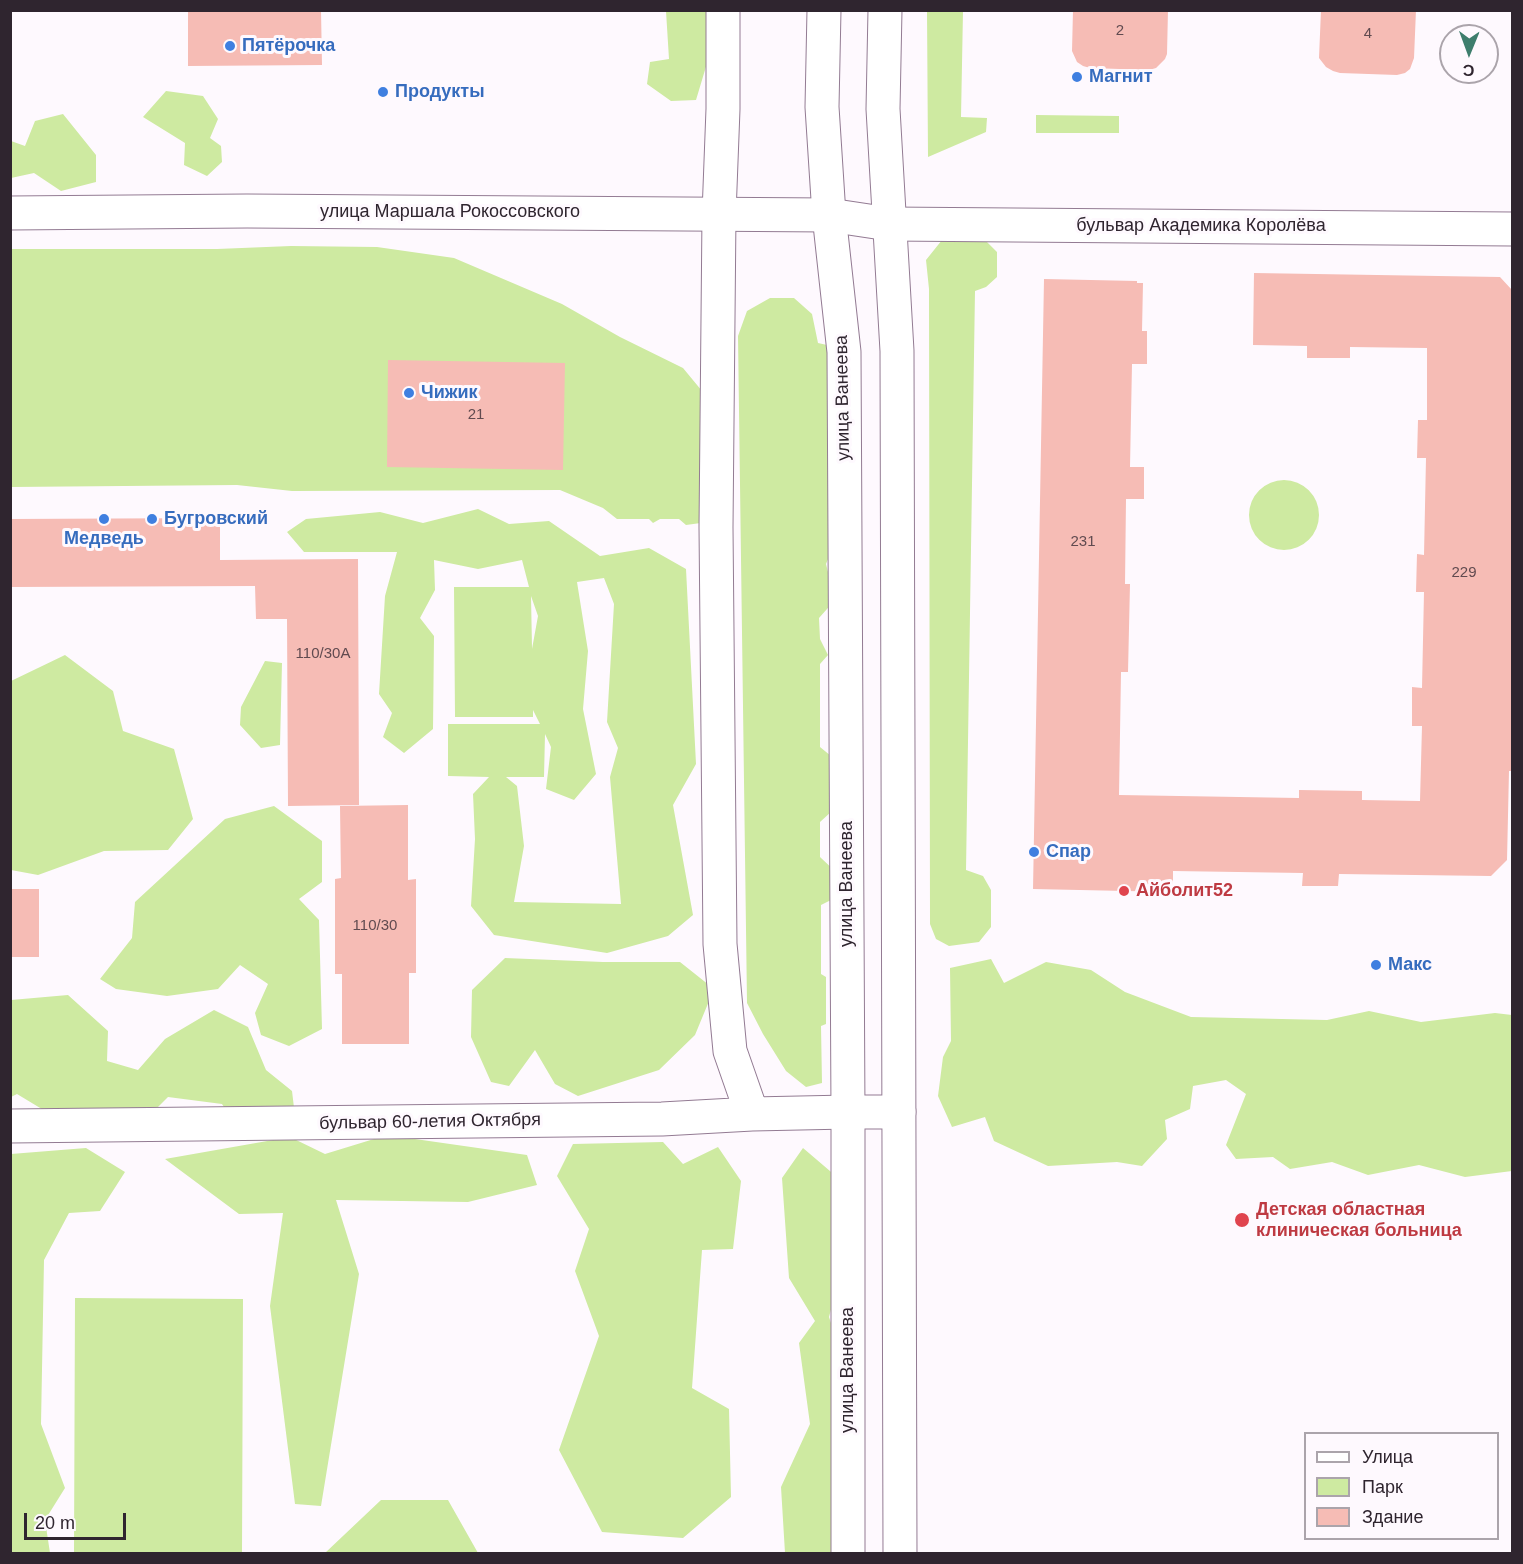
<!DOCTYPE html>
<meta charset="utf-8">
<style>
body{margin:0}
#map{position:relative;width:1523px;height:1564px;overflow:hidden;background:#fef9fe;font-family:Arial,sans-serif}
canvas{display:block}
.frame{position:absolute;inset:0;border:12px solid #2f252f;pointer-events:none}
.legend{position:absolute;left:1304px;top:1432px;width:195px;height:108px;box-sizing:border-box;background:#fef9fe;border:2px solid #aba4ab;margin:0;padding:8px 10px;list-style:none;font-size:18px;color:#2f252f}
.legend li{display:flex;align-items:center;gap:12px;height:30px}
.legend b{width:30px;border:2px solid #aba4ab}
.north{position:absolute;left:1439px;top:24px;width:60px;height:60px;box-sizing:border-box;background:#fef9fe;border:2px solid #aba4ab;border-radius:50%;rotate:181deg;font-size:16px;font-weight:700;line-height:24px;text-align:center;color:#2f252f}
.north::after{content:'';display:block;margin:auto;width:21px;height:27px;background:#3e7e6d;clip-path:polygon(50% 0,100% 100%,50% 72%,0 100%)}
.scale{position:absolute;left:24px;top:1513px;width:102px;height:27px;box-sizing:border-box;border:3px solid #2f252f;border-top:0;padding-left:8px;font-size:18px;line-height:21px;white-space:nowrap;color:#2f252f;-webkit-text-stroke:4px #fef9fe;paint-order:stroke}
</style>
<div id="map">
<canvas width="1523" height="1564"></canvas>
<div class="frame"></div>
<ul class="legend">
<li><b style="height:8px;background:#fff"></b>Улица</li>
<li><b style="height:16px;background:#ceeaa1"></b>Парк</li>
<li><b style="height:16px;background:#f6bcb5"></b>Здание</li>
</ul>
<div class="north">С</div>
<div class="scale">20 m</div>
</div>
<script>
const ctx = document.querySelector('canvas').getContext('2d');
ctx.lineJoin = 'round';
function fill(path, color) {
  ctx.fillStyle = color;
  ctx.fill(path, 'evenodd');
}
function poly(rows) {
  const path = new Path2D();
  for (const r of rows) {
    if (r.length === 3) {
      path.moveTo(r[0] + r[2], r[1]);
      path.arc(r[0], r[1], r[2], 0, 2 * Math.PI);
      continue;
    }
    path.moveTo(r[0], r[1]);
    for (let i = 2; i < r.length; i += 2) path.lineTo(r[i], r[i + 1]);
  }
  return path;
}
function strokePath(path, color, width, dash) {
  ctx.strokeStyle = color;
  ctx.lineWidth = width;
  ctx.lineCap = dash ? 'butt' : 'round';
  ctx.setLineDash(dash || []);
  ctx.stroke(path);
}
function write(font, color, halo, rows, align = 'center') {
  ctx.font = font + ' Arial,sans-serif';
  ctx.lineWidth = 6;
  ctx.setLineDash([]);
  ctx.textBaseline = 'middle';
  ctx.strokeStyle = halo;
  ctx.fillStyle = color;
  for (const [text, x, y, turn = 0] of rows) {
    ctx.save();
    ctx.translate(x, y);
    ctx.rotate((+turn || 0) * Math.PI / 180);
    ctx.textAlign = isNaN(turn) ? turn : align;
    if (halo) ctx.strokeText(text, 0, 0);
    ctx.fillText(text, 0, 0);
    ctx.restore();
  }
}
const green = poly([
 [666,11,712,11,711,50,696,100,671,101,647,84,650,62,669,59],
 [927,11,963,11,961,117,987,118,986,132,928,157],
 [166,91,203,96,218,119,210,138,221,146,222,162,207,176,184,165,185,143,143,117],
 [63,114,96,155,96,182,61,191,34,173,11,178,11,141,25,146,35,121],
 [1036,115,1119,116,1119,133,1036,133],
 [982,237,997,252,997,277,986,287,975,291,966,870,983,876,991,890,991,927,979,942,949,946,936,939,930,924,929,289,926,260,942,240],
 [291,246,377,247,454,258,562,304,620,337,683,368,702,391,708,522,686,525,679,519,660,519,653,523,649,519,617,519,603,508,560,490,292,491,237,485,11,487,10,249,217,249],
 [770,298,794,298,812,314,818,343,827,345,837,375,836,540,826,564,835,600,819,618,820,639,828,655,820,664,820,747,842,765,843,801,820,822,820,857,837,873,837,897,821,905,821,974,826,977,826,1024,821,1026,822,1083,806,1087,786,1071,763,1034,747,1003,738,336,747,311],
 [1284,515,35],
 [478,509,509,524,549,521,600,556,649,548,686,569,696,764,673,805,693,915,668,936,607,953,494,935,471,906,475,839,473,794,489,777,448,776,448,724,540,724,533,710,533,717,455,717,454,587,529,587,522,560,478,569,434,560,435,590,420,618,434,636,433,729,404,753,383,737,392,713,379,694,385,596,397,552,304,552,287,532,306,519,380,512,423,523],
 [604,578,614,604,607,722,618,748,610,777,621,904,514,902,524,846,517,786,506,777,544,777,545,734,551,747,546,789,574,800,596,774,583,709,588,651,577,582],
 [531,596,538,616,532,649,532,648],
 [65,655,113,691,123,731,174,749,193,819,168,850,104,851,38,875,11,870,11,681],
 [265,661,282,663,280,745,261,748,240,725,241,707],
 [274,806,322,841,322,882,299,899,319,920,322,1029,289,1046,261,1035,255,1013,268,984,240,965,218,989,167,996,116,989,100,979,132,938,135,902,225,819],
 [505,958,603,962,680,962,714,989,695,1035,659,1070,578,1096,555,1084,535,1050,509,1086,491,1082,471,1037,472,990],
 [991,959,1004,983,1046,962,1091,970,1125,992,1191,1017,1327,1020,1369,1011,1421,1022,1495,1013,1512,1015,1512,1171,1465,1177,1419,1165,1368,1175,1332,1162,1290,1169,1273,1157,1236,1159,1226,1145,1246,1094,1226,1080,1193,1086,1190,1109,1165,1120,1167,1139,1142,1166,1117,1162,1048,1166,994,1141,985,1117,952,1127,938,1096,943,1057,951,1041,950,968],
 [68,995,108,1031,107,1061,138,1070,165,1039,214,1010,248,1027,266,1070,292,1091,295,1116,239,1131,222,1104,168,1097,147,1118,60,1120,17,1094,11,1097,11,1000],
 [387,1135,527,1155,537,1185,468,1202,336,1200,359,1274,321,1506,295,1504,270,1306,283,1213,239,1214,165,1159,290,1137,325,1154],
 [663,1142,683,1164,718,1147,741,1181,733,1249,702,1250,692,1388,729,1409,731,1497,683,1538,602,1532,559,1450,599,1336,575,1271,589,1229,557,1176,573,1144],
 [86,1148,125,1172,100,1211,69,1213,44,1260,41,1424,65,1488,45,1520,50,1553,11,1553,11,1154],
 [803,1148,837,1177,841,1272,829,1317,839,1347,839,1553,785,1553,781,1487,810,1424,799,1343,815,1321,789,1278,782,1178],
 [75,1298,243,1299,242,1553,74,1553],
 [381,1500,448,1500,478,1553,325,1553]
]);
const building = poly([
 [188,10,321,10,322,65,188,66],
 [1073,10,1168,10,1167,54,1165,59,1156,68,1149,70,1090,68,1083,66,1077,62,1072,51],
 [1321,10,1416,10,1414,58,1410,69,1405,73,1397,75,1340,73,1333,71,1326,67,1319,58],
 [1254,273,1500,277,1512,290,1512,771,1509,771,1507,860,1491,876,1339,874,1338,886,1302,886,1303,873,1173,871,1173,892,1033,889,1044,279,1137,281,1137,283,1143,283,1142,331,1147,331,1147,364,1132,364,1130,467,1144,467,1144,499,1126,499,1125,584,1130,584,1128,672,1121,672,1119,795,1299,798,1299,790,1362,791,1362,800,1420,801,1422,726,1412,726,1412,687,1422,688,1424,592,1416,592,1417,554,1424,555,1426,458,1417,458,1418,420,1427,420,1427,348,1350,347,1350,358,1307,358,1307,346,1253,345],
 [388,360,565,363,563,470,387,467],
 [220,518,220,560,358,559,359,805,288,806,287,619,256,619,255,586,10,587,10,519],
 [408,805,408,880,416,879,416,973,409,973,409,1044,342,1044,342,974,335,974,335,879,341,878,340,806],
 [10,889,39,889,39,957,10,957]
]);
const minor = poly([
 [723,10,723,109,719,214,716,527,720,944,730,1051,752,1114],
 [889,224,1512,229],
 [10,1126,662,1119,752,1114,848,1112]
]);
const tertiary = poly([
 [10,213,247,211,829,215,889,224],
 [848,1112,899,1112]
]);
const secondary = poly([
 [824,10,822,107,829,215,844,352,848,1112,848,1554],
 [885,10,883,109,897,351,900,1554]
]);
const markers = [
 [230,46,6,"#3f7fe0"],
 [1077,77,6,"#3f7fe0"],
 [383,92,6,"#3f7fe0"],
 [409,393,6,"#3f7fe0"],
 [104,519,6,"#3f7fe0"],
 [152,519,6,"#3f7fe0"],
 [1034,852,6,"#3f7fe0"],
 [1124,891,6,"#e0444e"],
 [1376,965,6,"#3f7fe0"],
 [1242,1220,8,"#e0444e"]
];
const numberNames = [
 ["2",1120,31],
 ["4",1368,34],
 ["21",476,415],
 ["231",1083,542],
 ["229",1464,573],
 ["110/30А",323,654],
 ["110/30",375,926]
];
const shopNames = [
 ["Пятёрочка",242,46],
 ["Магнит",1089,77],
 ["Продукты",395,92],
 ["Чижик",421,393],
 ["Бугровский",164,519],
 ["Медведь",104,539,"center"],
 ["Спар",1046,852],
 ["Макс",1388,965]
];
const streetNames = [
 ["улица Маршала Рокоссовского",450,212],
 ["бульвар Академика Королёва",1201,226],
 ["улица Ванеева",843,398,-91],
 ["улица Ванеева",847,884,-90],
 ["бульвар 60-летия Октября",430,1122,-1],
 ["улица Ванеева",848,1370,-90]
];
const healthNames = [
 ["Айболит52",1136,891],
 ["Детская областная",1256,1210],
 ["клиническая больница",1256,1231]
];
fill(green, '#ceeaa1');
fill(building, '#f6bcb5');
strokePath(minor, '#937b93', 35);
strokePath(tertiary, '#937b93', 35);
strokePath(secondary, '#937b93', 35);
strokePath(minor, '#fff', 33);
strokePath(tertiary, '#fff', 33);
strokePath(secondary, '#fff', 33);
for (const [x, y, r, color] of markers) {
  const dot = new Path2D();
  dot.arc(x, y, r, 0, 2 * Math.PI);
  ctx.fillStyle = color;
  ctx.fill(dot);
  strokePath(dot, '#fef9fe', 2);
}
write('15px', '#614b50', null, numberNames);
write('bold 18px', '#366cbe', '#fef9fe', shopNames, 'left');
write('18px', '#2f252f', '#fef9fe', streetNames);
write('bold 18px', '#be3a42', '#fef9fe', healthNames, 'left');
</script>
